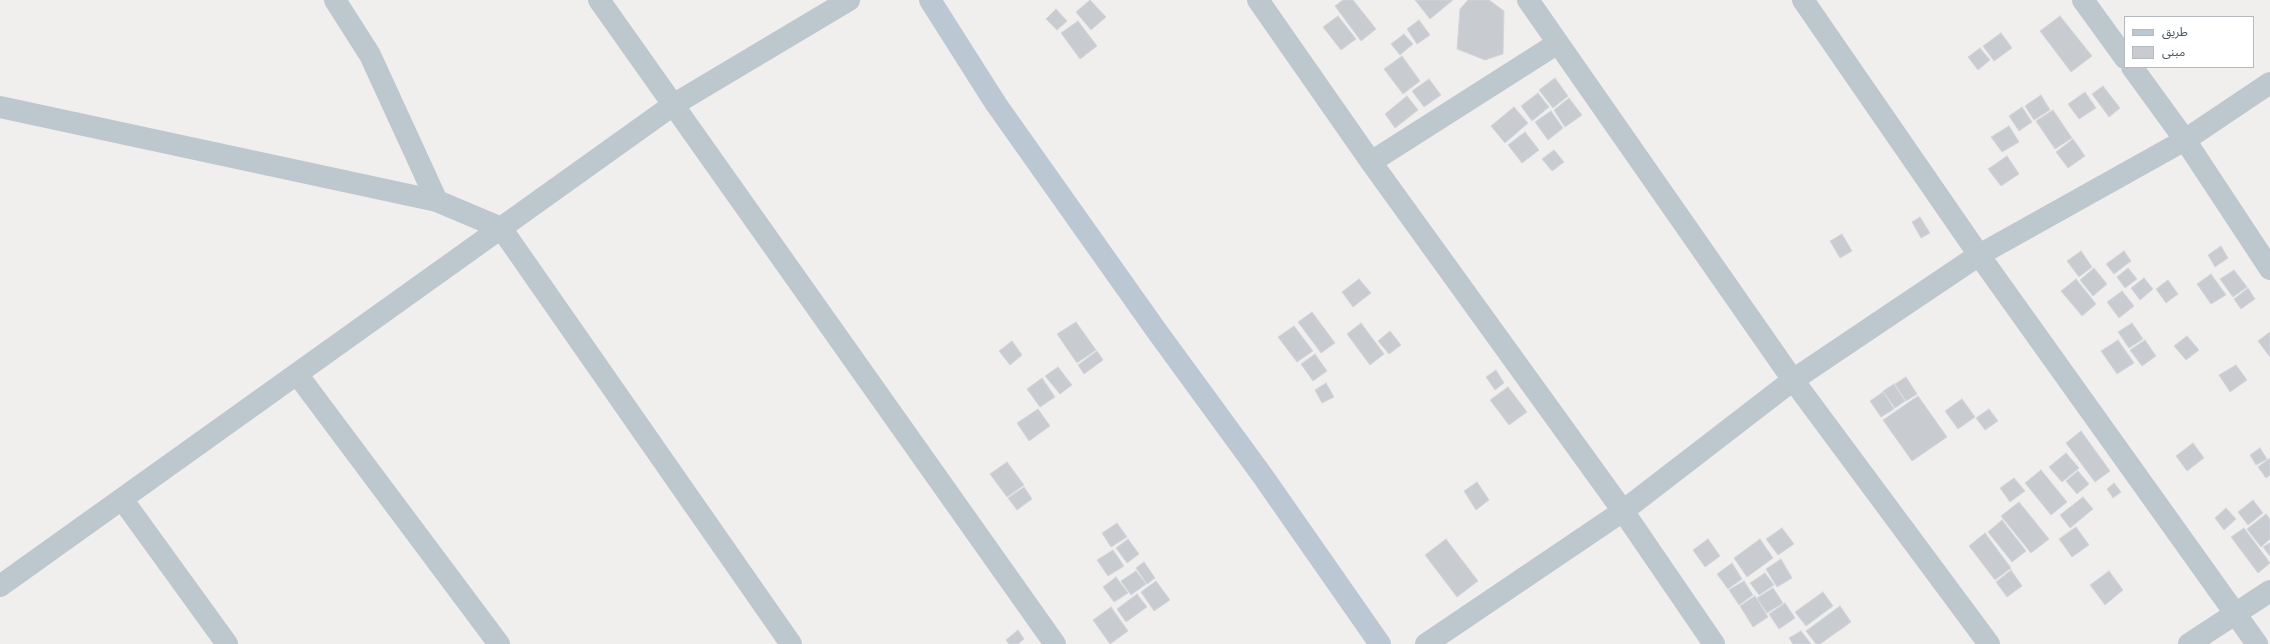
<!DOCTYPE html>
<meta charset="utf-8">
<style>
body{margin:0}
#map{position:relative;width:2270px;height:644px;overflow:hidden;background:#f1eeee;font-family:"Noto Sans","Noto Sans Arabic",sans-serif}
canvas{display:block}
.legend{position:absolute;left:2124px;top:16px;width:130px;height:52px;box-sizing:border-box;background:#fff;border:1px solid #b5babe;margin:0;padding:5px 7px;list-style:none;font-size:12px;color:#46535d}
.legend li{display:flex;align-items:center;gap:8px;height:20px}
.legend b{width:20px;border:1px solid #b5babe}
</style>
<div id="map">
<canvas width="2270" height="644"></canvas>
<ul class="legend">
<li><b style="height:5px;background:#bbc8d3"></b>طريق</li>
<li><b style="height:11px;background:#c8ccd1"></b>مبنى</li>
</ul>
</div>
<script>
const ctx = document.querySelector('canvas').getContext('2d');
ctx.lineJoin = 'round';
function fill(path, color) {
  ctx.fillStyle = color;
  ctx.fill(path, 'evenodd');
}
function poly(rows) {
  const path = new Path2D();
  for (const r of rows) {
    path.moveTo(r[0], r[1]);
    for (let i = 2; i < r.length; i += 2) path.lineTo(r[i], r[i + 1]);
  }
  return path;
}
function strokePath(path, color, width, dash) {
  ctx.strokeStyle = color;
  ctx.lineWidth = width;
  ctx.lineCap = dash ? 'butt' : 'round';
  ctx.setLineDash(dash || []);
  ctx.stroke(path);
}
const building = poly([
 [1090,0,1106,17,1091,30,1076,12,1090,0],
 [1343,0,1353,0,1376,29,1361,41,1335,6,1343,0],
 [1415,0,1453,0,1430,19,1415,0],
 [1468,0,1489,0,1504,11,1503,54,1485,60,1457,49,1460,9,1468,0],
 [1056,9,1067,21,1057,30,1046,19,1056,9],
 [1338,16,1356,39,1341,50,1323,27,1338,16],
 [2060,16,2092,56,2071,72,2040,31,2060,16],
 [1419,20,1430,35,1417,44,1407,29,1419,20],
 [1078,21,1097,46,1080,59,1061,33,1078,21],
 [2001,33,2012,48,1994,61,1983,46,2001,33],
 [1404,34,1413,44,1400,55,1391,44,1404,34],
 [1980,48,1990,60,1978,70,1968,57,1980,48],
 [1402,56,1420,81,1403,94,1384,69,1402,56],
 [1555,78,1568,96,1553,108,1539,90,1555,78],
 [1429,79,1441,95,1424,107,1412,91,1429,79],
 [2103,86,2120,108,2109,117,2092,94,2103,86],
 [2085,92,2096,108,2079,119,2068,104,2085,92],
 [1538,93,1549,107,1532,121,1521,106,1538,93],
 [2041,95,2050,110,2034,120,2025,106,2041,95],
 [1407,96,1418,110,1395,128,1385,114,1407,96],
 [1569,98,1582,115,1565,127,1554,110,1569,98],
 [1514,107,1528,123,1505,143,1491,126,1514,107],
 [2022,107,2032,122,2019,131,2009,116,2022,107],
 [2053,110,2072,138,2055,149,2036,121,2053,110],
 [1551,111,1563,128,1548,140,1535,122,1551,111],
 [2009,126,2019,142,2002,152,1991,137,2009,126],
 [1525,132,1539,150,1522,163,1508,145,1525,132],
 [2073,139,2085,156,2068,168,2056,152,2073,139],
 [1554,150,1564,162,1552,171,1542,159,1554,150],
 [2007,156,2019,174,2001,186,1988,169,2007,156],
 [1920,217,1930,233,1921,238,1912,222,1920,217],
 [1842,234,1852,251,1840,258,1830,241,1842,234],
 [2221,246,2228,258,2215,267,2208,255,2221,246],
 [2081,251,2092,267,2079,277,2067,261,2081,251],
 [2124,251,2131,261,2114,274,2106,264,2124,251],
 [2094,268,2107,284,2093,296,2080,280,2094,268],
 [2128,268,2137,279,2125,288,2117,277,2128,268],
 [2234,270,2247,287,2233,297,2220,279,2234,270],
 [2211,274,2226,295,2211,304,2197,284,2211,274],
 [2144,278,2153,289,2140,300,2131,288,2144,278],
 [1359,279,1371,293,1353,307,1342,292,1359,279],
 [2076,279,2096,304,2082,316,2061,291,2076,279],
 [2168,280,2178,294,2166,303,2156,289,2168,280],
 [2248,288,2255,299,2241,309,2234,299,2248,288],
 [2122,291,2134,306,2119,318,2107,302,2122,291],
 [1312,312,1335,343,1321,353,1298,322,1312,312],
 [1076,322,1096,350,1077,363,1057,334,1076,322],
 [1361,323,1384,354,1370,365,1347,334,1361,323],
 [2132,323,2143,339,2129,348,2118,332,2132,323],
 [1294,326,1313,351,1297,362,1278,337,1294,326],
 [1390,331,1401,345,1389,354,1378,341,1390,331],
 [2270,332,2270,357,2258,341,2270,332],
 [2187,336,2199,350,2186,360,2174,346,2187,336],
 [2118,340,2134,363,2117,374,2101,351,2118,340],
 [2145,340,2156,356,2142,366,2130,350,2145,340],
 [1012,341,1022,355,1010,365,999,351,1012,341],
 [1097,351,1103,360,1084,374,1078,365,1097,351],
 [1315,354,1327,371,1313,381,1301,364,1315,354],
 [2236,365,2247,380,2230,392,2219,375,2236,365],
 [1058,367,1072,385,1060,394,1045,376,1058,367],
 [1496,370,1504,383,1495,390,1486,377,1496,370],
 [1906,377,1917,394,1906,401,1895,384,1906,377],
 [1042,378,1055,397,1040,407,1027,389,1042,378],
 [1326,383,1334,397,1322,403,1315,390,1326,383],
 [1894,384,1905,401,1895,408,1883,391,1894,384],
 [1508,387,1527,412,1509,425,1490,400,1508,387],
 [1883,392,1894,409,1881,417,1870,401,1883,392],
 [1918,396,1947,437,1912,461,1883,420,1918,396],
 [1962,399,1975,417,1958,429,1945,411,1962,399],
 [1038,409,1050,426,1029,441,1017,423,1038,409],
 [1989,409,1998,421,1985,430,1976,418,1989,409],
 [2081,431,2110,471,2095,482,2066,443,2081,431],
 [2193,443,2204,458,2187,471,2176,456,2193,443],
 [2260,448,2267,459,2256,465,2250,455,2260,448],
 [2066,453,2079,468,2062,482,2049,467,2066,453],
 [2270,458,2270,475,2266,478,2258,467,2270,458],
 [1007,462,1024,485,1007,497,990,474,1007,462],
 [2041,470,2067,502,2051,515,2025,483,2041,470],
 [2078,471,2089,484,2077,494,2066,481,2078,471],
 [2014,478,2025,491,2010,502,2000,488,2014,478],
 [1477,482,1489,500,1476,510,1464,491,1477,482],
 [2114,483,2121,492,2113,498,2107,489,2114,483],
 [1024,487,1032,499,1017,510,1008,498,1024,487],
 [2083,497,2093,509,2070,528,2060,515,2083,497],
 [2253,500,2263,513,2248,525,2238,512,2253,500],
 [2019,502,2049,539,2031,553,2001,516,2019,502],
 [2226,508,2236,519,2224,530,2215,518,2226,508],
 [2266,514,2270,519,2270,539,2261,547,2247,529,2266,514],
 [2002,520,2026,551,2012,562,1988,532,2002,520],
 [1117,523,1127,537,1111,547,1102,533,1117,523],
 [2076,527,2089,545,2072,557,2059,539,2076,527],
 [1782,528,1794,544,1778,555,1766,539,1782,528],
 [2244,528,2270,563,2258,573,2231,537,2244,528],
 [1985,533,2011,568,1995,580,1969,546,1985,533],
 [1128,539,1139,554,1127,563,1116,548,1128,539],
 [1446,539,1478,581,1457,597,1425,555,1446,539],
 [1708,539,1720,556,1705,567,1693,550,1708,539],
 [1760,539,1773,558,1747,577,1734,558,1760,539],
 [2270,543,2270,556,2263,547,2270,543],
 [1113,550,1124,566,1108,576,1097,560,1113,550],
 [1781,559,1792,578,1777,587,1766,569,1781,559],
 [1144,562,1155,578,1147,584,1136,568,1144,562],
 [1732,563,1742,579,1728,589,1717,574,1732,563],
 [2011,570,2022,586,2007,597,1996,582,2011,570],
 [1136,571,1146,584,1131,595,1121,581,1136,571],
 [2109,571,2123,590,2105,605,2090,585,2109,571],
 [1765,573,1774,585,1759,595,1750,583,1765,573],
 [1116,577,1128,593,1114,602,1103,587,1116,577],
 [1156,581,1170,600,1154,611,1141,592,1156,581],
 [1744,581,1753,595,1739,605,1729,590,1744,581],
 [1773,588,1783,603,1767,613,1757,598,1773,588],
 [1823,592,1833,606,1806,626,1795,612,1823,592],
 [1137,594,1147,607,1126,622,1117,609,1137,594],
 [1755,596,1768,617,1753,627,1740,606,1755,596],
 [1785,603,1795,618,1779,629,1769,614,1785,603],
 [1840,606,1851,622,1820,644,1816,644,1806,631,1840,606],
 [1111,607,1128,631,1110,644,1093,620,1111,607],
 [1018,630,1024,639,1018,644,1009,644,1006,640,1018,630],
 [1801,631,1811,644,1793,644,1789,638,1801,631]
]);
const street = poly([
 [335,0,370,55,437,201],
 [599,0,1055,644],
 [1258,0,1371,162,1623,511,1714,644],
 [1528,0,1793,380,1989,644],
 [1803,0,1979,255,2257,644],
 [2083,0,2125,58],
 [2132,67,2185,140,2270,269],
 [0,107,437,201,501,228,791,644],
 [1371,162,1558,43],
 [297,374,499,644],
 [122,499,227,644],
 [0,586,673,105,849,0],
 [1426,644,1623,511,1793,380,1979,255,2185,140,2270,83],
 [2189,644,2270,591]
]);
const secondary = poly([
 [930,0,996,104,1156,330,1262,475,1380,644]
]);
fill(building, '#c8ccd1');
strokePath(building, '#d2d5da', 1);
strokePath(street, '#bcc7ce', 22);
strokePath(secondary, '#bbc8d3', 22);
</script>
